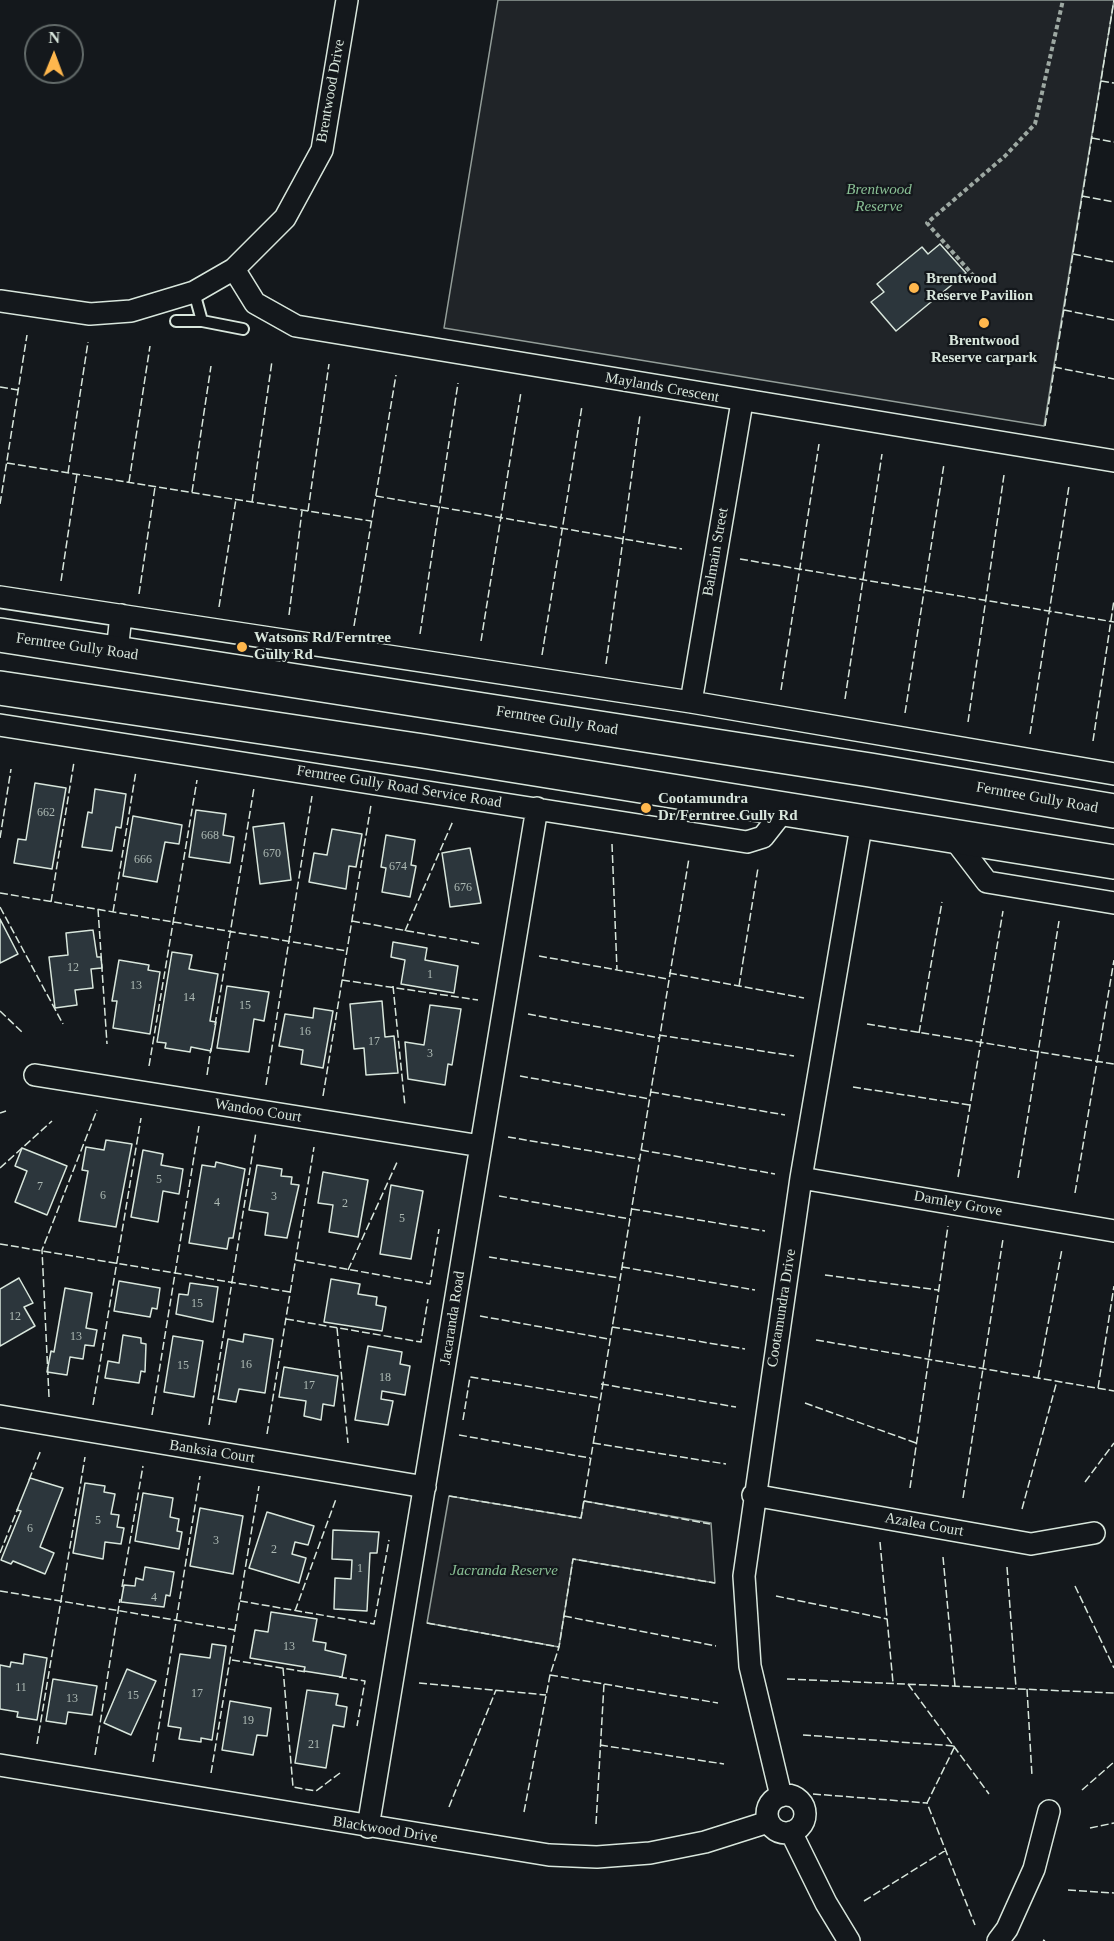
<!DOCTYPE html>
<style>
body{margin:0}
#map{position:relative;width:1114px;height:1941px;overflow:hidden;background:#14181c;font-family:"Times New Roman",serif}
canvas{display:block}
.north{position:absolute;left:24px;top:24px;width:60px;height:60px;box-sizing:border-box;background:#14181c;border:2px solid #626a69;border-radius:50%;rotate:1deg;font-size:16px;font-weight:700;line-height:24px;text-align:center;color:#d8e6dc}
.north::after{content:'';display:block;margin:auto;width:21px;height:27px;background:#ffb74d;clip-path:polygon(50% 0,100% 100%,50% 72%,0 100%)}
</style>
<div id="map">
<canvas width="1114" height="1941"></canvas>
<div class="north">N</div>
</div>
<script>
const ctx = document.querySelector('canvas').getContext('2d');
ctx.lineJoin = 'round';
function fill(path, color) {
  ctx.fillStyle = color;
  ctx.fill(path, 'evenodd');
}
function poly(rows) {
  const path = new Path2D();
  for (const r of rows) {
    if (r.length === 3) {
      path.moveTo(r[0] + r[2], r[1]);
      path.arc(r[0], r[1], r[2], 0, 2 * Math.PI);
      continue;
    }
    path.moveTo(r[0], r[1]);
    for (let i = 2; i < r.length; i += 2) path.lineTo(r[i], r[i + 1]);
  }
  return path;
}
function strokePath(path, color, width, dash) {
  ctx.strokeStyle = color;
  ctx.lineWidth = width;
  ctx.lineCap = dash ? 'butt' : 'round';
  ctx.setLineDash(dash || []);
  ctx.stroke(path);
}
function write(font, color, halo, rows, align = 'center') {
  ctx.font = font + ' "Times New Roman",serif';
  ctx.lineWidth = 4.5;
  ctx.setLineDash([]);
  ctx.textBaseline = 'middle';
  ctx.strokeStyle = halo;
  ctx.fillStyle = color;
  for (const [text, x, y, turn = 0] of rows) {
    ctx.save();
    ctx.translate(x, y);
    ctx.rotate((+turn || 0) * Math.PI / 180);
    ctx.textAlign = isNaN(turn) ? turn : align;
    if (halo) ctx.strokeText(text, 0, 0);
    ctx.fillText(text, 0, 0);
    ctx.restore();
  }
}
const green = poly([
 [498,0,1114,0,1044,426,444,328,498,0],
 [449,1496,581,1518,584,1501,711,1523,715,1583,573,1559,559,1647,427,1623,449,1496]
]);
const building = poly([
 [940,244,966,273,896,331,871,302,884,292,877,284,922,247,928,254,940,244],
 [35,783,66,788,52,869,14,863,18,839,26,840,35,783],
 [95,789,126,794,121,828,116,827,112,851,82,847,88,812,92,813,95,789],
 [196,810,226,814,223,835,234,837,230,863,189,857,196,810],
 [133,816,182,825,179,844,165,842,157,882,123,876,133,816],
 [284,823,291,880,260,884,253,827,284,823],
 [332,829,362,834,356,867,349,866,346,889,309,882,314,853,327,855,332,829],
 [386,835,415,840,411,865,416,866,410,897,382,892,386,868,381,867,386,835],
 [470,848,481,903,450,907,442,853,470,848],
 [0,919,18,954,0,963,0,919],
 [93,930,97,957,101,957,102,968,91,969,93,988,75,990,77,1005,55,1008,49,957,68,955,66,933,93,930],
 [393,942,427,948,425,960,458,966,454,993,401,984,405,960,391,957,393,942],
 [172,952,192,955,189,969,218,974,210,1021,216,1022,211,1051,191,1047,190,1052,165,1048,166,1043,157,1042,172,952],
 [119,960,149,965,148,970,160,972,150,1034,113,1028,117,1001,112,1001,119,960],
 [227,986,269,992,264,1021,254,1019,249,1052,217,1048,227,986],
 [382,1001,385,1037,394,1036,398,1073,366,1075,364,1048,354,1049,350,1004,382,1001],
 [430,1005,461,1009,452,1065,448,1064,445,1085,408,1079,405,1042,424,1045,430,1005],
 [314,1008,333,1011,323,1068,301,1064,303,1050,279,1046,285,1014,313,1018,314,1008],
 [106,1140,132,1144,116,1227,79,1221,88,1171,82,1170,86,1147,104,1150,106,1140],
 [22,1148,67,1166,47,1215,15,1202,27,1171,15,1166,22,1148],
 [143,1150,163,1154,161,1165,183,1169,179,1194,163,1191,158,1222,131,1217,143,1150],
 [216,1162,245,1169,233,1238,229,1238,227,1249,189,1243,202,1165,215,1167,216,1162],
 [257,1165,282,1169,281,1176,292,1177,291,1184,299,1185,287,1238,265,1235,268,1213,249,1210,257,1165],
 [323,1172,368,1180,358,1237,329,1232,333,1205,318,1203,323,1172],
 [391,1185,423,1191,411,1259,380,1254,391,1185],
 [19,1278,33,1303,24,1307,35,1326,0,1346,0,1289,19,1278],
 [331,1279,360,1284,358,1294,377,1297,376,1305,386,1307,382,1331,324,1322,331,1279],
 [119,1281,160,1288,157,1309,152,1308,150,1317,114,1311,119,1281],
 [190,1283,218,1287,213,1322,176,1314,179,1294,188,1295,190,1283],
 [65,1288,92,1293,86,1328,97,1330,94,1346,85,1345,83,1359,70,1357,67,1375,47,1372,51,1351,54,1352,65,1288],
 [244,1334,273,1339,265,1393,239,1389,236,1402,218,1399,228,1339,243,1342,244,1334],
 [123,1335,141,1338,141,1343,146,1344,145,1372,141,1371,139,1383,105,1378,108,1361,119,1363,123,1335],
 [173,1336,203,1341,194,1397,164,1392,173,1336],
 [368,1346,402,1352,400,1364,410,1366,405,1395,382,1391,381,1399,393,1401,388,1425,355,1420,368,1346],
 [284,1367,338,1376,334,1406,323,1404,321,1420,304,1416,306,1401,279,1397,284,1367],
 [30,1478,63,1488,40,1547,54,1553,45,1574,13,1561,11,1564,1,1560,21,1511,17,1510,30,1478],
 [85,1483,105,1486,104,1492,115,1494,111,1514,119,1515,117,1527,124,1528,121,1544,105,1542,103,1559,73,1553,85,1483],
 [143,1493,173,1498,170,1517,179,1519,177,1531,182,1532,179,1549,135,1541,143,1493],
 [200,1508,243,1516,233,1574,190,1566,200,1508],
 [267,1512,314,1526,308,1545,295,1542,292,1554,306,1558,299,1583,249,1568,267,1512],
 [333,1530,379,1532,377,1553,370,1553,367,1611,334,1609,335,1578,351,1579,352,1560,332,1559,333,1530],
 [145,1567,174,1572,170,1596,166,1595,164,1607,121,1602,124,1585,135,1586,136,1578,143,1580,145,1567],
 [271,1612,317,1619,313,1641,326,1643,325,1650,346,1655,342,1677,304,1671,305,1667,250,1658,255,1630,268,1632,271,1612],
 [212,1644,226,1646,212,1740,201,1738,201,1742,179,1739,181,1728,168,1726,180,1654,210,1658,212,1644],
 [24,1654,47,1658,37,1720,17,1717,18,1712,0,1709,0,1665,10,1667,11,1662,23,1664,24,1654],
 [127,1669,156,1681,131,1735,104,1723,127,1669],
 [53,1679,97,1686,92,1715,68,1712,66,1724,46,1721,53,1679],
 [307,1690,338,1694,336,1705,347,1707,344,1727,333,1725,326,1768,295,1763,307,1690],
 [230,1701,271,1708,267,1736,257,1735,253,1755,222,1750,230,1701]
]);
const path = poly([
 [979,282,927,223,1005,156,1035,124,1063,0]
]);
const lane = poly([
 [194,292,202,321],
 [176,321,202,321,243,329]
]);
const street = poly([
 [234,269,255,303,296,326,1114,461],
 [0,301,90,314,131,311,194,292,234,269,285,218,322,150,347,0],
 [0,597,691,702,1114,774],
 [117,652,121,615],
 [691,702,742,402],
 [0,725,747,842,763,837,785,809],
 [951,835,987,882,1114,903],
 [35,1075,481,1146],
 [801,1178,1114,1231],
 [0,1416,425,1487],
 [753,1495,1031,1544,1094,1533],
 [0,1765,549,1855,597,1857,650,1853,705,1842,768,1822],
 [786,1814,19],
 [781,1796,750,1666,744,1576,801,1178,862,821],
 [368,1827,537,808],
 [791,1832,826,1903,849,1941],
 [998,1941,1007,1929,1034,1869,1049,1811]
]);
const primary = poly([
 [0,635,870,770,1114,811],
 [0,688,423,751,1114,862]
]);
const fence = poly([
 [1101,81,1114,83],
 [1092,138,1114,142],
 [1082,196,1114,202],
 [1073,254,1114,262],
 [1064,310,1114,320],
 [1054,367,1114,379],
 [0,387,18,390],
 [1045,426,1114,0],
 [7,463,371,521],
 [68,473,88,342],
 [129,482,150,346],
 [192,492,211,366],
 [376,496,682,549],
 [252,502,272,361],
 [0,504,27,335],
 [308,511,329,364],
 [740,559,1114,622],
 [61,581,77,474],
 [139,594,155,487],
 [219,607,236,499],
 [289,615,302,511],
 [354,626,396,375],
 [420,634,458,383],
 [481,641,521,392],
 [542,655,582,406],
 [606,664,640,415],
 [781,690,819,444],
 [845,699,882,454],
 [905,713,944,464],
 [968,722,1004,475],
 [1030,734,1069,486],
 [1093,741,1114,600],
 [0,838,11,769],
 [612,844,617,970],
 [0,893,347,951],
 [51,902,74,762],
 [0,907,63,1024],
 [98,909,107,1044],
 [113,912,136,771],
 [352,921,481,944],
 [405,931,453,821],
 [539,956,668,979],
 [669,973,804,998],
 [342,980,478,1000],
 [393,986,405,1106],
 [739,986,758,868],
 [0,1011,22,1032],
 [528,1014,659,1038],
 [867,1024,1114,1064],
 [215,1025,254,788],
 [919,1033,942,902],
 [659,1035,794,1056],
 [149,1066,197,780],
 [207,1075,211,1048],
 [520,1076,650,1099],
 [266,1085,312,796],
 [853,1087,970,1105],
 [651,1092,785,1115],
 [323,1096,371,805],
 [0,1113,6,1111],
 [508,1137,639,1159],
 [641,1150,775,1174],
 [0,1168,52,1121],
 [958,1177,1003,911],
 [1018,1178,1059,921],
 [1075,1193,1114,960],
 [499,1196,630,1219],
 [632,1209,765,1231],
 [0,1244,290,1292],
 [489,1257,620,1278],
 [296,1260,430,1284,439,1229],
 [622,1267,755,1290],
 [348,1270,398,1160],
 [825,1275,938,1290],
 [480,1316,609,1339],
 [286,1319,421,1342,428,1299],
 [612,1327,745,1349],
 [337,1328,348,1443],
 [816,1340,1114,1391],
 [1038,1378,1062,1249],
 [601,1384,736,1407],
 [1098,1388,1114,1286],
 [49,1397,42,1250,97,1110],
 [805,1403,916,1443],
 [93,1405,141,1118],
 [152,1415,199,1126],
 [463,1420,470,1377,600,1398],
 [209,1425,256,1132],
 [267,1434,314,1147],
 [459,1435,590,1458],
 [593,1443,726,1464],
 [29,1480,41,1450],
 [1085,1482,1114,1443],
 [910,1488,948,1226],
 [449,1496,581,1518,689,858],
 [963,1498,1003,1239],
 [584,1501,710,1524],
 [1022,1509,1057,1381],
 [880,1542,893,1683],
 [0,1553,18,1508],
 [943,1557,955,1686],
 [1007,1567,1016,1688],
 [1075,1586,1114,1668],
 [122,1587,143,1466],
 [0,1591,235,1630],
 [776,1596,887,1619],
 [240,1601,374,1624,389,1540],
 [295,1611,336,1499],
 [564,1616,716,1646],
 [427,1623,559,1647],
 [232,1660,306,1672],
 [283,1668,293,1787,316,1791,340,1773],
 [550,1675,718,1703],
 [339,1677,365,1681,357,1726],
 [787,1679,1114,1693],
 [419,1683,546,1695],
 [908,1684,989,1794],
 [1027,1689,1032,1776],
 [803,1735,955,1746,927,1803,975,1925],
 [37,1744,85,1457],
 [600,1745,724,1764],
 [95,1755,120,1599],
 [153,1762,200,1476],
 [211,1773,259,1486],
 [1082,1790,1114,1762],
 [813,1794,927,1803],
 [449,1807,496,1690],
 [524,1812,550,1675,559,1647,573,1559,715,1583],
 [596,1824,604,1684],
 [1090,1828,1114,1823],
 [1068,1890,1114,1893],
 [864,1901,946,1850],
 [1043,1940,1045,1941]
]);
const markers = [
 [914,288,6,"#ffb74d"],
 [984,323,6,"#ffb74d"],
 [242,647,6,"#ffb74d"],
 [646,808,6,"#ffb74d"]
];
const numberNames = [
 ["662",46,813],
 ["668",210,836],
 ["670",272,854],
 ["666",143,860],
 ["674",398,867],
 ["676",463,888],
 ["12",73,968],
 ["1",430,975],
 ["13",136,986],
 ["14",189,998],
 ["15",245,1006],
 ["16",305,1032],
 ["17",374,1042],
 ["3",430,1054],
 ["5",159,1180],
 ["7",40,1187],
 ["6",103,1196],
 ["3",274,1197],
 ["4",217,1203],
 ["2",345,1204],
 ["5",402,1219],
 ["15",197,1304],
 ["12",15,1317],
 ["13",76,1337],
 ["16",246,1365],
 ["15",183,1366],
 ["18",385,1378],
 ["17",309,1386],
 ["5",98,1521],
 ["6",30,1529],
 ["3",216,1541],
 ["2",274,1550],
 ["1",360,1569],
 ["4",154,1598],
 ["13",289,1647],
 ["11",21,1688],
 ["17",197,1694],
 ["15",133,1696],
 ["13",72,1699],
 ["19",248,1721],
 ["21",314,1745]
];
const streetNames = [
 ["Brentwood Drive",331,91,-80],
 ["Maylands Crescent",662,388,10],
 ["Balmain Street",716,552,-80],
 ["Ferntree Gully Road",77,647,8],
 ["Ferntree Gully Road",557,721,9],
 ["Ferntree Gully Road Service Road",399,787,9],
 ["Ferntree Gully Road",1037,798,10],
 ["Wandoo Court",258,1111,9],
 ["Darnley Grove",958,1204,10],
 ["Cootamundra Drive",782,1308,-81],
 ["Jacaranda Road",453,1318,-81],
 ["Banksia Court",212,1452,9],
 ["Azalea Court",924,1525,10],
 ["Blackwood Drive",385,1830,9]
];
const parkNames = [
 ["Brentwood",879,190],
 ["Reserve",879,207],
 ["Jacranda Reserve",504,1571]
];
const poiNames = [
 ["Brentwood",926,279],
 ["Reserve Pavilion",926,296],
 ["Brentwood",984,341,"center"],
 ["Reserve carpark",984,358,"center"],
 ["Watsons Rd/Ferntree",254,638],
 ["Gully Rd",254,655],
 ["Cootamundra",658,799],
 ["Dr/Ferntree Gully Rd",658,816]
];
fill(green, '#202428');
strokePath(green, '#939e99', 1.5);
fill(building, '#2c363c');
strokePath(building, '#d8e6dc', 1.5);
strokePath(lane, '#d8e6dc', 14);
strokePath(street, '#d8e6dc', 24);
strokePath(primary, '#d8e6dc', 36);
strokePath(path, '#9da8a2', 4, [4.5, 3]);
strokePath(lane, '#14181c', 10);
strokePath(street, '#14181c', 21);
strokePath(primary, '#14181c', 33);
strokePath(fence, '#d8e6dc', 1.5, [8, 3]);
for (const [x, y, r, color] of markers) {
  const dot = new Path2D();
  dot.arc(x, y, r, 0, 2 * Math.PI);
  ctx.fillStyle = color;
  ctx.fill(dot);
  strokePath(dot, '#14181c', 2);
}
write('12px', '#adbab4', null, numberNames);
write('15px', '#d8e6dc', '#14181c', streetNames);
write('italic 15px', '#8ac095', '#14181c', parkNames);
write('bold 15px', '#d8e6dc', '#14181c', poiNames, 'left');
</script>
